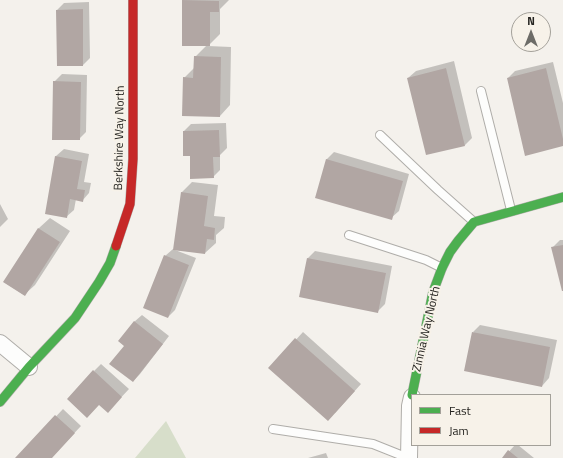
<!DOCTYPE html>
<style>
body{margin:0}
#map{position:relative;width:563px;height:458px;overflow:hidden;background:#f4f1ec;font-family:"Titillium Web",sans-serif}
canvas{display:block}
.legend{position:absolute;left:411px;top:394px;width:140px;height:52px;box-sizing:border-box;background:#f7f2e9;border:1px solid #a3a099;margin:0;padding:5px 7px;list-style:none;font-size:12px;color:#252420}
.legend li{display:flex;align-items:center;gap:8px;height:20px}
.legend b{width:20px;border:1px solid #a3a099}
.north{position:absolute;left:511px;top:12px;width:40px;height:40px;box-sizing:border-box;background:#f7f2e9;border:1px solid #a3a099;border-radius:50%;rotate:0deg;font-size:11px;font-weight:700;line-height:16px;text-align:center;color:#252420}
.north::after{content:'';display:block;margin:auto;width:14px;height:18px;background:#6d6c67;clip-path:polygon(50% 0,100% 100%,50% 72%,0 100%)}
</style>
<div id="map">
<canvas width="563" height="458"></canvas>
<ul class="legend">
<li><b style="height:5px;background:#4caf50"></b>Fast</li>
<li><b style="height:5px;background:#c62828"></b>Jam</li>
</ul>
<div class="north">N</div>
</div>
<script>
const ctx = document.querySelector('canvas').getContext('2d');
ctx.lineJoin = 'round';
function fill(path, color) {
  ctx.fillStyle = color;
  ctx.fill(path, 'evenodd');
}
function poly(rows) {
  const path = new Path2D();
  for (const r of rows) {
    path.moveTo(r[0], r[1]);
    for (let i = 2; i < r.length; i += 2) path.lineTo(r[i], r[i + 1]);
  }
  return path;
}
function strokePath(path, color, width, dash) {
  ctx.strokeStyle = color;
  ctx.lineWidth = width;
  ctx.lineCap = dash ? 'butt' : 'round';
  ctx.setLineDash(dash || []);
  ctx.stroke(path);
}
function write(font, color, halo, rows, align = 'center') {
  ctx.font = font + ' "Titillium Web",sans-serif';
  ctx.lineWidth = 4;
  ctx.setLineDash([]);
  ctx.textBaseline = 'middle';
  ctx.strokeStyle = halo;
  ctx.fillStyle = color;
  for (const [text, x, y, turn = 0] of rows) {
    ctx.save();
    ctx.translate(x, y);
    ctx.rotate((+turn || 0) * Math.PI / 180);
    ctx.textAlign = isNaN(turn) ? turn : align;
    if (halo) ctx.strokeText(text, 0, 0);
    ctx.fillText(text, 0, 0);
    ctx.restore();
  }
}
const green = poly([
 [166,421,186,458,135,458]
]);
const shadow = poly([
 [183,0,229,0,220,9,220,34,208,46,231,47,230,105,220,116,184,78,195,67,195,57,207,45,183,45],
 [89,2,90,58,83,65,57,10,64,3],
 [454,61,472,138,465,145,427,154,408,78,416,71],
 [553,62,563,103,563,145,508,78,515,71],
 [62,74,87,75,86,132,79,139,54,82],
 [226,123,227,148,220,155,220,170,213,177,191,155,184,131,191,124],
 [64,149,89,154,84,182,91,183,89,193,82,201,76,199,74,210,66,217,56,156],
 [334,152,409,174,399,211,391,218,326,160],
 [192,182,218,185,214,216,225,217,224,228,216,235,216,243,205,253,175,250,196,258,175,310,168,317,165,256,173,249,174,249,182,192],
 [0,204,8,219,0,227],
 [50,218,70,231,35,285,24,295,4,282,39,228],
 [560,240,563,240,563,289,552,248],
 [315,251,392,266,385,304,378,311,301,296,308,258],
 [142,315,169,336,140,374,133,381,125,346,134,322],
 [480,325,557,340,549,378,542,386,473,332],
 [303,332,361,384,335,413,270,368],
 [101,364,129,389,115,404,94,371],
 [63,409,81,426,51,458,17,458],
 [515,445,518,445,534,458,503,458],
 [326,453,328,458,308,458]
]);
const building = poly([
 [182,0,219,1,219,12,210,12,210,46,182,46],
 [83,9,83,66,57,66,56,10],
 [194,56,221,57,220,117,182,116,183,77,193,78],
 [446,68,465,146,426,155,407,78],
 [546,68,563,139,563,146,525,156,507,78],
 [53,81,81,82,80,140,52,140],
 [219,130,220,157,213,157,214,178,190,179,190,156,183,156,183,131],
 [55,156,82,161,77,189,85,190,83,202,70,199,67,218,45,214],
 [326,159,403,181,392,220,315,198],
 [181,192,208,196,204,226,215,228,214,240,207,239,205,254,173,250],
 [38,228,60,242,25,296,3,282],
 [563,245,563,291,562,291,551,247],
 [164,255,189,265,168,318,143,308],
 [307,258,386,273,378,313,299,297],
 [134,321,163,344,133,382,109,364,124,346,118,341],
 [472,332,550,347,542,387,464,371],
 [295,338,355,391,328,421,268,368],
 [93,370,122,397,108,413,99,405,87,418,67,399],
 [55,415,75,433,52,458,15,458],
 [508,450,518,458,502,458]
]);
const lane = poly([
 [481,91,511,210],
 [380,135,438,190,474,222],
 [349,235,426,260,442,268],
 [273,429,373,444,408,458]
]);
const street = poly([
 [0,343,29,367],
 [409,458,410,406,412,397]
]);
const fast = poly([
 [412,395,433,292,442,268,450,252,458,241,474,222,563,197],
 [0,402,29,367,75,318,99,282,110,263,116,246]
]);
const jam = poly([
 [116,246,130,204,133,159,133,0]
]);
const streetNames = [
 ["Berkshire Way North",120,138,-89],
 ["Zinnia Way North",427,329,-77]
];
fill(green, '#d7deca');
fill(shadow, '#0003');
fill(building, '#b1a6a3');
strokePath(lane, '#afada9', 10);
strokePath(street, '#afada9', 18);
strokePath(fast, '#afada9', 10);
strokePath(jam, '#afada9', 10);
strokePath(lane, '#fdfdfc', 8);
strokePath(street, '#fdfdfc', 16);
strokePath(fast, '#4caf50', 9);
strokePath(jam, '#c62828', 9);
write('12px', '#252420', '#f7f2e9', streetNames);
</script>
